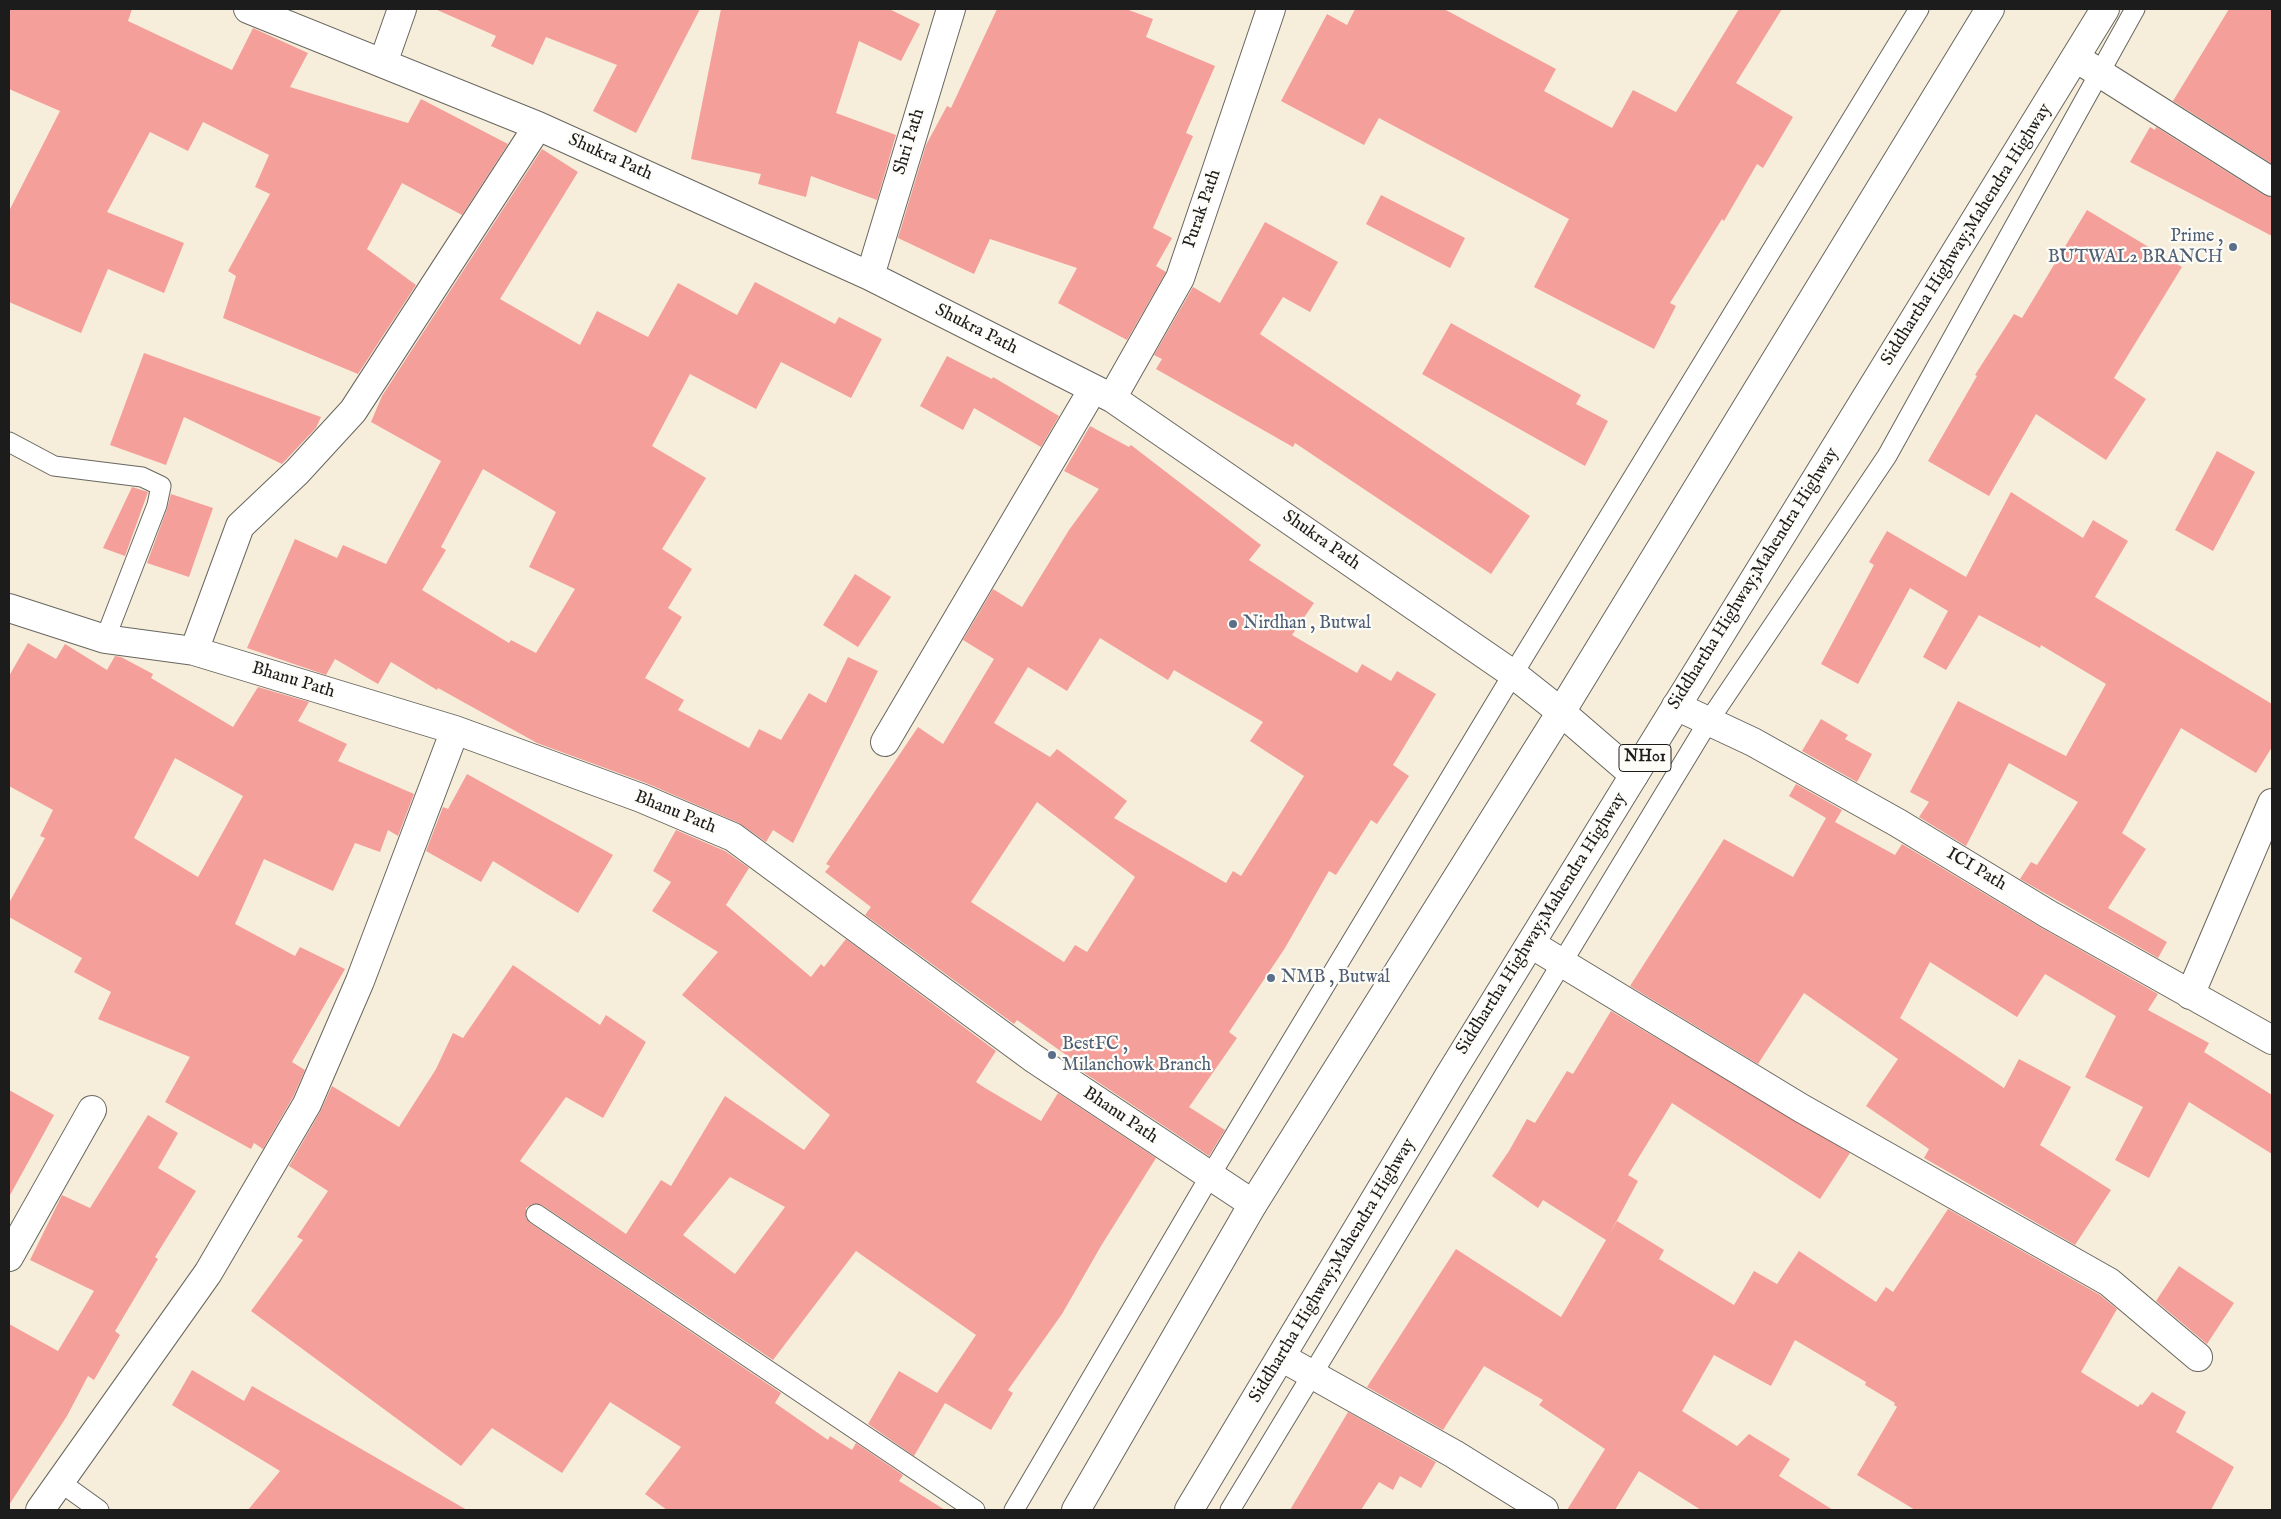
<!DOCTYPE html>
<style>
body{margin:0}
#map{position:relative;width:2281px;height:1519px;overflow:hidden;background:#f6eedb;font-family:"IM FELL English",serif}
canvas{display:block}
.frame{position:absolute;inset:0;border:10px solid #1c1c1c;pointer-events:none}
</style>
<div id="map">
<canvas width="2281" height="1519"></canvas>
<div class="frame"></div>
</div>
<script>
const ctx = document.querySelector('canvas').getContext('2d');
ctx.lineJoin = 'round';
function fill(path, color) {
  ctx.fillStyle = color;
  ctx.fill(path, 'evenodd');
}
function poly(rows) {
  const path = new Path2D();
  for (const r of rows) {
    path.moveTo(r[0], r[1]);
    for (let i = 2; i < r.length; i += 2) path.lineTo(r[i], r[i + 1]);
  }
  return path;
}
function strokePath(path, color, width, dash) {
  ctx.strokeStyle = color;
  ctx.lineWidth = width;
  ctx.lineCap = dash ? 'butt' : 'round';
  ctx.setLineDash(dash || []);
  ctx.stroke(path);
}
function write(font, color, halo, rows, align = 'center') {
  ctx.font = font + ' "IM FELL English",serif';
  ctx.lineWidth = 4.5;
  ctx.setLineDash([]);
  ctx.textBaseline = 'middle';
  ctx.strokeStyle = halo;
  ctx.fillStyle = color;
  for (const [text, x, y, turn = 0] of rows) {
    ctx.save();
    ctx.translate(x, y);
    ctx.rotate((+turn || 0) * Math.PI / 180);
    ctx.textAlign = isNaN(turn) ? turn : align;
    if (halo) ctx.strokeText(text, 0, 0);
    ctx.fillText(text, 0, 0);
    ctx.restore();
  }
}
const building = poly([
 [9,9,132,9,128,21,232,70,253,28,308,53,290,87,408,123,421,99,508,144,462,215,402,183,367,249,416,285,358,374,223,318,236,276,228,271,270,194,255,187,269,155,203,122,188,151,150,132,107,212,184,243,164,293,108,269,81,333,9,302,9,211,60,111,9,89],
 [435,9,700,9,636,133,593,111,617,65,546,37,533,65,491,46,496,36],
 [721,9,889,9,920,24,901,61,859,41,836,113,896,135,877,200,811,176,806,197,758,184,761,174,691,159],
 [997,9,1126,9,1153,19,1146,37,1215,66,1186,133,1193,136,1153,228,1172,238,1156,266,1166,272,1127,340,1058,303,1077,268,990,239,974,274,898,238,926,145,947,106,951,108],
 [1355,9,1444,9,1556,69,1544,91,1612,128,1633,90,1676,112,1739,9,1782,9,1736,83,1793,117,1763,168,1757,164,1724,221,1722,219,1670,303,1676,306,1654,349,1534,287,1569,219,1379,118,1364,145,1281,101,1327,14,1347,25],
 [2229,9,2272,9,2272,164,2173,101],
 [2150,127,2155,130,2156,127,2264,195,2272,197,2272,236,2130,162],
 [542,149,578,172,500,299,580,345,597,311,648,337,678,283,737,315,755,282,835,324,839,317,882,339,851,398,781,362,756,409,690,374,652,446,706,478,662,549,692,569,668,608,682,617,645,678,684,700,678,710,749,748,759,729,781,740,809,693,826,703,848,657,878,671,793,843,773,830,766,842,739,823,646,783,537,743,438,688,437,690,391,662,378,684,335,659,326,675,247,648,295,539,337,558,343,545,386,564,441,461,371,422,382,396],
 [483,469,556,512,529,567,575,589,536,653,511,640,509,643,422,590,446,550,441,547],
 [1381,195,1465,238,1450,268,1366,224],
 [2087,210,2182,267,2114,378,2146,399,2106,460,2036,414,1989,496,1928,461,1977,376,1975,375,2014,314,2022,318],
 [1265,222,1338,262,1310,312,1283,297,1260,334,1530,516,1491,574,1295,443,1293,447,1156,369,1162,359,1154,355,1193,287,1220,303],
 [1451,323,1581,395,1576,404,1608,421,1585,466,1422,374],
 [144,353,321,417,316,428,282,464,184,417,166,465,110,445],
 [947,356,992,379,993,377,1059,416,1041,447,974,408,963,430,920,406],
 [1090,426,1129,447,1131,445,1261,545,1249,560,1314,603,1292,635,1357,673,1362,664,1391,681,1397,671,1436,694,1393,765,1409,776,1377,824,1371,820,1336,875,1329,871,1285,948,1229,1032,1237,1038,1189,1107,1225,1130,1209,1156,1074,1066,1076,1062,1017,1020,1014,1024,865,915,871,907,825,872,830,866,826,864,918,727,943,744,994,659,963,640,993,589,1022,607,1069,530,1099,489,1064,471],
 [1100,638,1168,680,1174,670,1263,722,1250,741,1304,776,1241,876,1233,871,1226,883,1114,818,1127,801,1057,749,1050,757,994,723,1028,667,1067,691],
 [1037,802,1135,877,1087,952,1075,945,1064,962,971,902],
 [2217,451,2255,472,2213,551,2175,530],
 [132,487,148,492,125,556,103,548],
 [2011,492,2083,538,2093,520,2128,541,2095,597,2272,704,2272,747,2256,773,2181,728,2122,833,2146,849,2108,908,2167,942,2158,958,2020,879,2031,862,2037,865,2078,802,2009,763,1966,846,1919,817,1929,802,1910,792,1958,701,2066,756,2106,684,2041,645,2040,648,1979,615,1946,670,1923,657,1948,611,1910,588,1858,684,1821,664,1874,565,1869,562,1887,531,1966,577],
 [171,494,213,508,189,577,147,563,167,509],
 [855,574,891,597,858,647,823,625],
 [28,643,56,659,65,644,107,670,115,656,121,657,153,674,151,678,233,727,258,687,309,702,298,721,347,744,338,761,414,794,398,836,388,830,380,852,355,843,333,891,264,859,235,924,295,956,300,947,345,969,292,1062,305,1070,293,1097,263,1149,254,1143,251,1149,165,1102,190,1057,98,1019,111,992,74,972,82,958,9,917,9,903,45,838,40,836,53,810,9,786,9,676],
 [175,758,243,796,198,877,134,838],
 [1821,719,1848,735,1845,739,1872,754,1857,782,1802,751],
 [467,774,613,855,578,913,493,861,481,882,426,851,443,807,448,809],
 [1796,784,1842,810,1835,822,1895,855,1902,844,2040,927,2158,994,2148,1010,2209,1043,2204,1052,2272,1095,2272,1154,2189,1102,2149,1178,2115,1160,2143,1107,2085,1077,2116,1016,2045,974,2017,1017,1930,962,1900,1018,2004,1088,2019,1059,2071,1087,2040,1145,2111,1190,2075,1245,1924,1158,1929,1149,1866,1106,1898,1059,1804,993,1758,1064,1630,986,1724,839,1793,877,1826,818,1789,796],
 [676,830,725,851,749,868,726,905,811,977,821,964,824,967,846,939,996,1051,976,1082,985,1088,1041,1121,1058,1093,1156,1158,1101,1246,1062,1314,1008,1390,1013,1393,991,1430,945,1403,914,1456,868,1424,899,1371,937,1393,976,1335,856,1251,773,1360,542,1205,532,1204,526,1208,526,1218,530,1223,781,1393,775,1403,828,1440,830,1436,852,1450,856,1443,903,1475,899,1481,945,1510,667,1510,645,1494,681,1447,610,1402,562,1473,492,1428,461,1466,251,1311,303,1240,297,1237,328,1191,289,1166,320,1112,332,1086,399,1127,436,1069,453,1033,463,1038,513,965,600,1025,606,1015,646,1042,603,1118,566,1097,520,1161,626,1234,661,1180,671,1186,725,1096,804,1150,830,1115,682,995,718,952,652,911,671,882,653,871],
 [730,1177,785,1207,735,1274,683,1235],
 [1611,1011,1850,1153,1820,1199,1672,1103,1628,1175,1638,1181,1609,1235,1617,1221,1664,1250,1659,1259,1734,1305,1754,1271,1777,1284,1799,1251,1876,1302,1886,1287,1893,1292,1948,1209,2100,1295,2117,1309,2081,1372,2138,1407,2140,1404,2142,1405,2152,1392,2186,1412,2176,1432,2234,1467,2211,1510,1915,1510,1857,1475,1897,1407,1894,1405,1895,1403,1865,1385,1866,1382,1795,1340,1771,1386,1714,1355,1682,1411,1737,1446,1749,1434,1790,1459,1779,1476,1833,1510,1701,1510,1639,1471,1615,1510,1567,1510,1605,1449,1539,1405,1543,1400,1484,1366,1443,1430,1367,1387,1456,1249,1561,1317,1606,1240,1543,1200,1538,1208,1492,1176,1509,1151,1527,1119,1535,1123,1567,1071,1573,1074],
 [9,1090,54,1115,9,1197],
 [148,1115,178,1133,158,1168,196,1191,155,1257,158,1259,115,1331,120,1335,94,1380,88,1376,67,1416,9,1505,9,1324,58,1351,94,1291,30,1260,62,1195,90,1208],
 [2179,1266,2234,1303,2207,1344,2156,1301],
 [192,1370,244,1401,252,1386,467,1510,248,1510,280,1471,172,1405],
 [1348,1412,1436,1462,1421,1488,1400,1476,1393,1490,1379,1482,1361,1510,1290,1510]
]);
const service = poly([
 [9,442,54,466,142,477,161,486,157,505,105,639],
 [536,1214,975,1510],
 [60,1482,99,1510],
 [1014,1510,1210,1176,1513,674,1919,9],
 [1230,1510,1708,722,1887,456,2135,9]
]);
const minor = poly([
 [248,9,538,126,870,276,1112,398,1513,674,1561,712,1634,775],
 [2076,58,2272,182],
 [383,63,402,9],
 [870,276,951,9],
 [1112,398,1180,278,1271,9],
 [9,608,105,639,194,651,455,730,641,798,733,837,1033,1058,1253,1204],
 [194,651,240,526,297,472,353,411,538,126],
 [1676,706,1753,742,1898,823,2048,914,2272,1040],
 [885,742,1093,389],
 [1531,944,1801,1108,2109,1282,2198,1357],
 [2190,995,2272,803],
 [9,1257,92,1110],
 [1281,1357,1454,1454,1544,1510],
 [40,1510,208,1273,307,1104,360,981,455,730]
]);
const trunk = poly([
 [1076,1510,1253,1204,1561,712,1990,9],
 [1189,1510,1449,1076,2105,9]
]);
const markers = [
 [2233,247,5,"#5c6f8a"],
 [1233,624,5,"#5c6f8a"],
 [1271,978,5,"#5c6f8a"],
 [1052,1055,5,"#5c6f8a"]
];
const shields = [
 [1645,758,52]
];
const shieldNames = [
 ["NH01",1645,758]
];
const streetNames = [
 ["Shri Path",910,142,-73],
 ["Shukra Path",610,158,24],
 ["Purak Path",1203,209,-71],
 ["Siddhartha Highway;Mahendra Highway",1967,235,-58],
 ["Shukra Path",976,330,27],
 ["Shukra Path",1321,541,35],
 ["Siddhartha Highway;Mahendra Highway",1754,579,-58],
 ["Bhanu Path",293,681,17],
 ["Bhanu Path",675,813,22],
 ["ICI Path",1976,870,31],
 ["Siddhartha Highway;Mahendra Highway",1542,924,-58],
 ["Bhanu Path",1120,1116,34],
 ["Siddhartha Highway;Mahendra Highway",1333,1271,-59]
];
const serviceNames = [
 ["Prime ,",2223,237,"right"],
 ["BUTWAL2 BRANCH",2223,258,"right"],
 ["Nirdhan , Butwal",1243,624],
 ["NMB , Butwal",1281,978],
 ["BestFC ,",1062,1045],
 ["Milanchowk Branch",1062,1066]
];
fill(building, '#f59f9a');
strokePath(service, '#68665f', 21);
strokePath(minor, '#68665f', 30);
strokePath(trunk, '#68665f', 30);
strokePath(service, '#fff', 19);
strokePath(minor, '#fff', 28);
strokePath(trunk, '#fff', 28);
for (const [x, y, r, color] of markers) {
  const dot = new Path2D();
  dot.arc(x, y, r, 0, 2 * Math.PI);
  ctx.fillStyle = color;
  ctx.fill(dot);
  strokePath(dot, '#fdfcf7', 2);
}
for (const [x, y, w] of shields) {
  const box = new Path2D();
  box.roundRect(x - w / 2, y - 13.5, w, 27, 4);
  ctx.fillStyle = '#fdfcf7';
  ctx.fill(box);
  strokePath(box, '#1c1c1c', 1);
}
write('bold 16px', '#1c1c1c', null, shieldNames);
write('18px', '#1c1c1c', '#fdfcf7', streetNames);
write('18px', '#4e5e75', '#fdfcf7', serviceNames, 'left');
</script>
